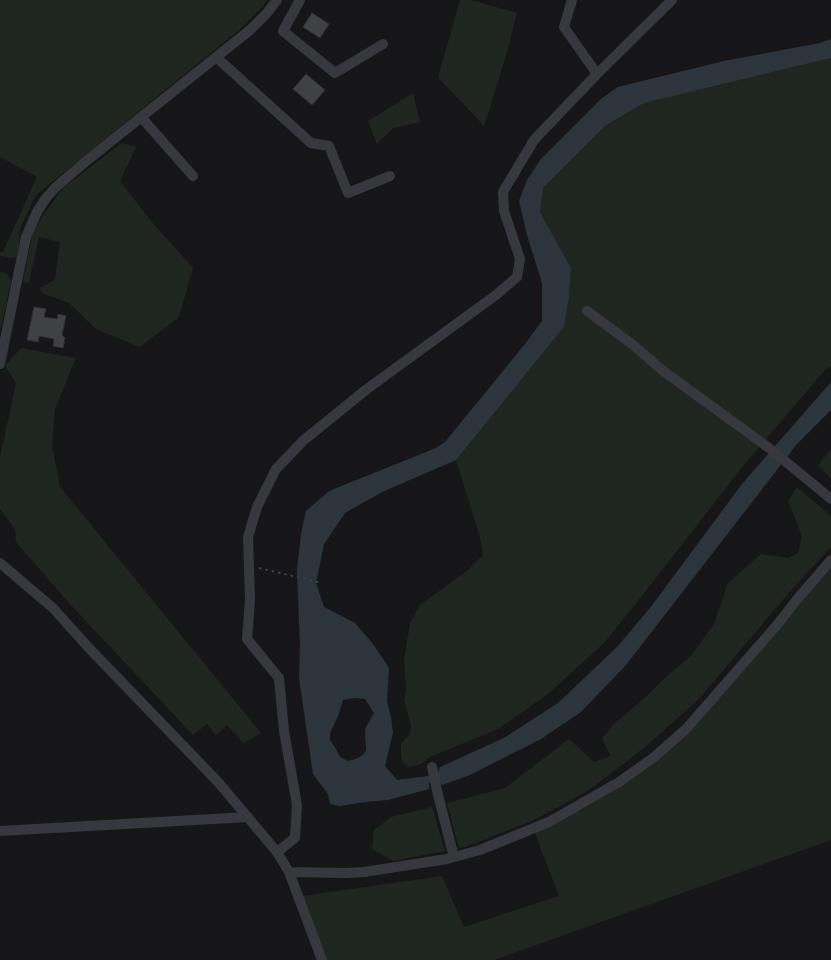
<!DOCTYPE html>
<style>
body{margin:0}
canvas{display:block;background:#161618}
</style>
<canvas width="831" height="960"></canvas>
<script>
const ctx = document.querySelector('canvas').getContext('2d');
ctx.lineJoin = 'round';
function fill(path, color) {
  ctx.fillStyle = color;
  ctx.fill(path, 'evenodd');
}
function poly(rows) {
  const path = new Path2D();
  for (const r of rows) {
    path.moveTo(r[0], r[1]);
    for (let i = 2; i < r.length; i += 2) path.lineTo(r[i], r[i + 1]);
  }
  return path;
}
function strokePath(path, color, width, dash) {
  ctx.strokeStyle = color;
  ctx.lineWidth = width;
  ctx.lineCap = dash ? 'butt' : 'round';
  ctx.setLineDash(dash || []);
  ctx.stroke(path);
}
const green = poly([
 [0,0,267,0,264,5,239,30,36,195,20,228,19,247,16,257,10,258,0,256,0,252,3,252,37,177,0,157],
 [460,0,471,0,517,13,506,56,484,126,438,77],
 [831,58,831,366,823,372,744,465,637,602,604,643,548,694,498,729,430,757,421,764,410,767,402,762,401,755,401,744,409,735,411,725,404,700,406,691,404,661,410,623,420,605,468,570,483,555,480,537,456,460,564,327,569,297,571,268,540,212,543,188,605,126,644,103],
 [413,93,420,122,393,128,377,144,368,121],
 [122,143,136,147,120,181,151,221,193,268,179,317,140,347,96,329,69,303,42,293,40,288,55,280,60,242,39,237,29,282,26,283,23,282,32,235,44,214,63,188],
 [0,271,7,274,11,281,0,331],
 [21,348,76,358,55,409,52,446,60,487,261,733,244,743,227,725,216,735,207,724,193,735,69,603,16,542,15,529,0,509,0,457,16,383,5,366],
 [831,449,831,479,818,465],
 [797,487,831,516,831,547,793,588,698,700,645,747,589,790,534,820,465,847,459,848,447,803,505,788,569,739,594,762,611,756,602,739,614,724,648,695,668,675,691,656,714,624,728,583,761,554,788,558,798,553,802,536,788,501],
 [831,560,831,840,494,960,323,960,302,896,442,876,464,927,559,896,533,828,619,782,686,729],
 [432,807,445,851,393,861,372,849,374,830,391,817]
]);
const water = poly([
 [831,39,831,58,644,103,605,126,543,188,540,212,571,268,569,297,564,327,456,460,382,492,345,513,324,544,316,583,324,607,355,623,373,644,389,668,387,701,391,718,393,733,385,766,397,780,437,775,440,767,504,738,558,703,617,647,650,608,742,484,831,382,831,410,797,444,626,665,581,712,541,739,470,775,442,785,438,779,429,783,429,789,388,800,365,802,339,806,330,804,328,794,313,774,299,678,300,648,297,570,301,534,306,511,329,491,436,448,445,442,525,344,542,321,542,283,527,235,519,201,527,180,541,159,601,99,618,87,724,61,820,43],
 [355,698,365,699,374,713,365,729,366,750,364,754,356,759,348,761,340,757,336,749,330,740,330,733,338,716,343,700]
]);
const building = poly([
 [312,13,329,24,320,38,303,27,312,13],
 [306,74,325,90,312,105,293,89,306,74],
 [34,307,46,309,44,317,57,319,58,314,66,316,62,335,65,338,63,348,53,346,54,339,39,336,38,342,27,340,34,307]
]);
const path = poly([
 [259,568,322,583]
]);
const minor = poly([
 [300,0,283,31,335,73,383,44],
 [572,0,564,27,597,74],
 [216,57,311,143,329,146,348,193,390,176],
 [141,117,193,176],
 [587,311,632,344,662,370,769,448,831,499],
 [0,364,26,237,37,212,46,198,56,187,85,162,250,30,267,13,277,0],
 [0,563,53,608,88,647,218,782,277,852,289,872,322,960],
 [432,767,438,795,454,857],
 [0,831,248,817],
 [277,852,295,838,297,805,284,731,279,678,247,639,250,600,248,537,257,507,276,469,304,440,367,389,496,295,517,277,520,259,504,211,503,192,534,140,597,74,672,0],
 [289,872,346,873,364,872,447,859,480,850,549,822,619,782,653,758,686,729,777,625,799,597,831,560]
]);
fill(green, '#1e261f');
fill(water, '#2c353c');
fill(building, '#404145');
strokePath(building, '#303034', 1);
strokePath(path, '#3d3f44', 2, [2.5, 4]);
strokePath(minor, '#37383d', 10);
</script>
